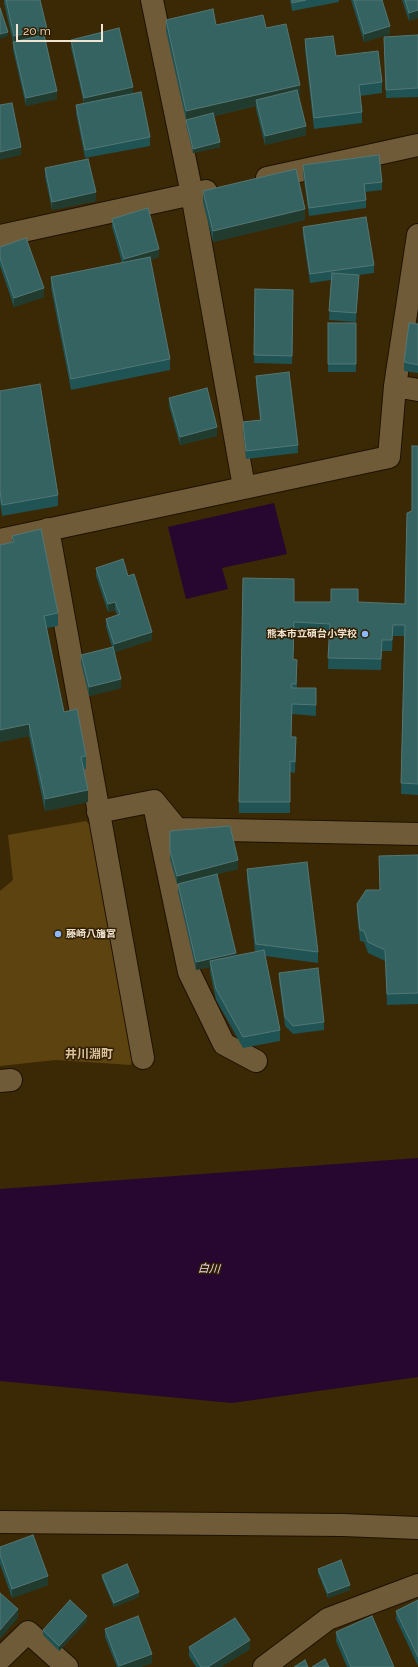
<!DOCTYPE html>
<meta charset="utf-8">
<style>
body{margin:0}
#map{position:relative;width:418px;height:1667px;overflow:hidden;background:#3b2805;font-family:Raleway,sans-serif}
canvas{display:block}
.scale{position:absolute;left:16px;top:24px;width:87px;height:18px;box-sizing:border-box;border:2px solid #f1e5d2;border-top:0;padding-left:5px;font-size:12px;line-height:14px;white-space:nowrap;color:#f1e5d2;-webkit-text-stroke:3px #311f00;paint-order:stroke}
</style>
<div id="map">
<canvas width="418" height="1667"></canvas>
<div class="scale">20 m</div>
</div>
<script>
const ctx = document.querySelector('canvas').getContext('2d');
ctx.lineJoin = 'round';
function fill(path, color) {
  ctx.fillStyle = color;
  ctx.fill(path, 'evenodd');
}
function poly(rows) {
  const path = new Path2D();
  for (const r of rows) {
    path.moveTo(r[0], r[1]);
    for (let i = 2; i < r.length; i += 2) path.lineTo(r[i], r[i + 1]);
  }
  return path;
}
function strokePath(path, color, width, dash) {
  ctx.strokeStyle = color;
  ctx.lineWidth = width;
  ctx.lineCap = dash ? 'butt' : 'round';
  ctx.setLineDash(dash || []);
  ctx.stroke(path);
}
function write(font, color, halo, rows, align = 'center') {
  ctx.font = font + ' Raleway,"Noto Sans JP",sans-serif';
  ctx.lineWidth = 3;
  ctx.setLineDash([]);
  ctx.textBaseline = 'middle';
  ctx.strokeStyle = halo;
  ctx.fillStyle = color;
  for (const [text, x, y, turn = 0] of rows) {
    ctx.save();
    ctx.translate(x, y);
    ctx.rotate((+turn || 0) * Math.PI / 180);
    ctx.textAlign = isNaN(turn) ? turn : align;
    if (halo) ctx.strokeText(text, 0, 0);
    ctx.fillText(text, 0, 0);
    ctx.restore();
  }
}
const green = poly([
 [86,821,97,833,134,1047,131,1065,56,1060,0,1066,0,891,13,880,8,835]
]);
const water = poly([
 [274,503,287,554,222,568,228,589,186,599,168,527],
 [418,1158,418,1377,232,1403,0,1381,0,1189]
]);
const minor = poly([
 [152,0,192,194,244,487],
 [267,178,418,145],
 [0,236,206,191],
 [395,386,418,390],
 [48,529,143,1058],
 [0,540,389,457,395,386,418,235],
 [154,805,189,972,224,1044,256,1061],
 [98,812,154,801,177,829,418,834],
 [0,1081,11,1080],
 [0,1522,343,1525,418,1528],
 [0,1659,28,1632,67,1667],
 [264,1667,328,1619,418,1585]
]);
const wall = poly([
 [4,0,40,0,47,37,45,37,57,99,26,106,13,50,13,42,4,3],
 [290,0,339,0,339,2,292,11],
 [351,0,382,0,390,34,364,42],
 [402,0,418,0,418,18,409,21],
 [166,20,216,25,266,28,300,96,299,96,306,135,265,145,256,109,256,106,214,116,220,147,193,153,186,125,186,120,166,31],
 [418,35,418,97,386,98,384,37],
 [305,39,382,82,382,93,360,96,362,112,362,123,314,129,305,50],
 [71,40,133,94,150,137,150,146,85,158,76,113,76,105,84,104,71,48],
 [303,165,382,182,382,190,365,192,366,200,366,208,309,216,303,174],
 [45,168,96,201,52,210,45,177],
 [203,191,305,220,213,242,203,202],
 [112,219,159,257,150,260,170,359,170,370,71,390,51,288,51,277,122,263,112,227],
 [303,227,374,265,374,273,359,275,356,322,329,320,331,280,310,283,303,236],
 [0,247,44,297,14,307,0,266],
 [255,289,293,290,292,364,254,363],
 [328,323,356,323,356,372,328,372],
 [418,324,418,373,404,371,404,362],
 [256,376,298,445,298,453,246,459,243,431,243,422,260,420,256,384],
 [0,391,58,495,58,506,2,516,0,502],
 [169,398,217,436,180,445,169,406],
 [418,446,418,795,401,794,404,636,393,636,392,651,382,651,381,670,328,669,329,635,294,633,293,659,297,670,297,688,316,688,316,716,292,714,291,737,296,748,295,773,290,772,290,813,239,813,239,802,294,602,405,604,412,511],
 [12,536,58,613,58,626,47,628,64,712,86,756,86,769,84,769,88,802,45,811,29,736,0,742,0,545,12,542],
 [96,568,128,576,152,640,115,652,121,688,89,696,81,663,81,655,112,647,106,627,106,619,117,615,115,610,108,612,96,576],
 [170,831,238,869,194,880,236,955,255,952,247,880,247,869,318,952,318,963,265,956,280,1030,280,1041,243,1048,216,1000,210,972,210,967,196,970,178,892,178,884,177,884,170,859],
 [418,855,418,1004,387,1005,385,961,368,953,364,942,360,941,357,915,357,904,380,890],
 [279,973,324,1022,324,1030,293,1034,285,1026,279,981],
 [0,1547,48,1585,12,1598,0,1564],
 [318,1569,350,1590,328,1598,318,1573],
 [102,1575,139,1597,114,1607,102,1579],
 [418,1600,418,1666,396,1619,396,1611],
 [87,1621,59,1651,43,1635,43,1630],
 [105,1629,152,1663,140,1667,117,1667,105,1637],
 [336,1632,394,1667,347,1667,336,1641],
 [189,1647,250,1649,221,1667,196,1667,189,1656]
]);
const shadedWall = poly([
 [418,10,418,18,409,21,409,13],
 [390,26,390,34,364,42,364,34],
 [47,29,47,37,14,45,14,36],
 [8,32,8,36,0,39,0,34],
 [300,85,300,96,258,106,256,100,256,106,186,122,186,111],
 [133,87,133,95,84,106,84,98],
 [57,91,57,99,26,106,26,98],
 [306,126,306,135,265,145,265,136],
 [220,142,220,147,193,153,193,149],
 [21,147,21,155,0,160,0,152],
 [96,192,96,201,52,210,52,202],
 [305,209,305,220,213,242,213,231],
 [159,249,159,257,124,268,124,259],
 [359,275,359,283,356,322,356,313],
 [44,288,44,297,14,307,14,298],
 [217,427,217,436,180,445,180,437],
 [115,602,115,610,108,612,108,604],
 [393,625,393,636,392,651,392,640],
 [152,632,152,640,114,652,114,644],
 [382,640,382,651,381,670,381,659],
 [121,679,121,688,89,696,89,687],
 [29,724,29,736,0,742,0,730],
 [296,737,296,748,295,773,295,762],
 [88,790,88,802,45,811,45,799],
 [238,860,238,869,177,884,177,876],
 [236,953,236,961,210,961,210,967,196,970,196,962],
 [48,1576,48,1585,12,1598,12,1589],
 [350,1585,350,1590,328,1598,328,1593],
 [139,1592,139,1597,114,1607,114,1603],
 [18,1609,18,1618,0,1639,0,1630],
 [87,1616,87,1621,59,1651,59,1646],
 [250,1640,250,1649,221,1667,208,1667],
 [152,1654,152,1663,140,1667,119,1667,119,1666]
]);
const building = poly([
 [6,0,40,0,47,29,14,36,6,0],
 [292,0,306,0,292,3,292,0],
 [354,0,382,0,390,26,364,34,354,0],
 [405,0,418,0,418,10,409,13,405,0],
 [0,8,8,32,0,34,0,8],
 [213,9,216,25,263,15,266,28,286,24,300,85,186,111,166,20,213,9],
 [119,28,133,87,84,98,71,40,119,28],
 [44,35,57,91,26,98,13,42,44,35],
 [418,35,418,88,386,90,384,37,418,35],
 [333,36,336,56,378,51,382,82,359,85,362,112,314,118,305,39,333,36],
 [297,90,306,126,265,136,256,100,297,90],
 [141,92,150,137,85,150,76,105,141,92],
 [12,103,21,147,0,152,0,105,12,103],
 [213,113,220,142,193,149,186,120,213,113],
 [379,155,382,182,364,184,366,200,309,208,303,165,379,155],
 [88,159,96,192,52,202,45,168,88,159],
 [296,169,305,209,213,231,203,191,296,169],
 [148,208,159,249,124,259,112,219,148,208],
 [366,217,374,265,310,274,303,227,366,217],
 [26,238,44,288,14,298,0,258,0,247,26,238],
 [150,257,170,359,71,379,51,277,150,257],
 [332,273,359,275,356,313,329,311,332,273],
 [255,289,293,290,292,356,254,355,255,289],
 [328,323,356,323,356,364,328,364,328,323],
 [409,323,418,324,418,365,404,362,409,323],
 [289,372,298,445,246,451,243,422,261,420,256,376,289,372],
 [40,384,58,495,2,505,0,491,0,391,40,384],
 [207,388,217,427,180,437,169,398,207,388],
 [412,446,418,446,418,784,401,783,405,625,393,625,392,640,382,640,381,659,328,658,330,624,294,622,293,659,297,660,296,684,291,684,292,688,316,688,316,705,292,704,291,737,296,737,295,762,290,761,290,802,239,802,243,578,294,579,294,602,331,602,331,589,358,589,358,602,405,604,407,513,412,511,412,446],
 [41,529,58,613,44,616,64,712,77,709,86,756,81,757,88,790,45,799,29,724,0,730,0,545,14,542,12,536,41,529],
 [123,559,128,576,134,574,152,632,114,644,106,619,120,614,115,602,108,604,96,568,123,559],
 [113,647,121,679,89,687,81,655,113,647],
 [230,826,238,860,177,876,170,851,170,831,230,826],
 [418,855,418,993,387,994,385,950,368,942,364,931,360,930,357,904,366,890,380,890,379,856,418,855],
 [307,862,318,952,256,944,247,869,307,862],
 [217,874,236,953,196,962,178,884,217,874],
 [264,950,280,1030,243,1037,216,989,210,961,264,950],
 [318,968,324,1022,293,1026,285,1017,279,973,318,968],
 [33,1535,48,1576,12,1589,0,1555,0,1547,33,1535],
 [341,1560,350,1585,328,1593,318,1569,341,1560],
 [127,1564,139,1592,114,1603,102,1575,127,1564],
 [0,1593,18,1609,0,1630,0,1593],
 [70,1600,87,1616,59,1646,43,1630,70,1600],
 [418,1600,418,1657,396,1611,418,1600],
 [138,1616,152,1654,119,1666,105,1629,138,1616],
 [372,1616,394,1667,351,1667,336,1632,372,1616],
 [235,1618,250,1640,208,1667,201,1667,189,1647,235,1618],
 [325,1659,329,1667,312,1667,325,1659],
 [305,1660,308,1667,294,1667,305,1660]
]);
const markers = [
 [365,634,4,"#8db9fc"],
 [58,934,4,"#8db9fc"]
];
const poiNames = [
 ["熊本市立碩台小学校",357,634],
 ["藤崎八旛宮",66,934,"left"]
];
const waterNames = [
 ["白川",209,1269,3]
];
const quarterNames = [
 ["井川淵町",89,1054]
];
fill(green, '#5d4310');
fill(water, '#27062f');
strokePath(minor, '#1f1200', 24);
strokePath(minor, '#705b39', 22);
fill(wall, '#1f5354');
fill(shadedWall, '#213b2f');
fill(building, '#356362');
strokePath(building, '#537774', 1);
for (const [x, y, r, color] of markers) {
  const dot = new Path2D();
  dot.arc(x, y, r, 0, 2 * Math.PI);
  ctx.fillStyle = color;
  ctx.fill(dot);
  strokePath(dot, '#311f00', 1.5);
}
write('bold 10px', '#f1e5d2', '#311f00', poiNames, 'right');
write('italic 11px', '#eedef3', '#311f00', waterNames);
write('bold 12px', '#dac29d', '#311f00', quarterNames);
</script>
